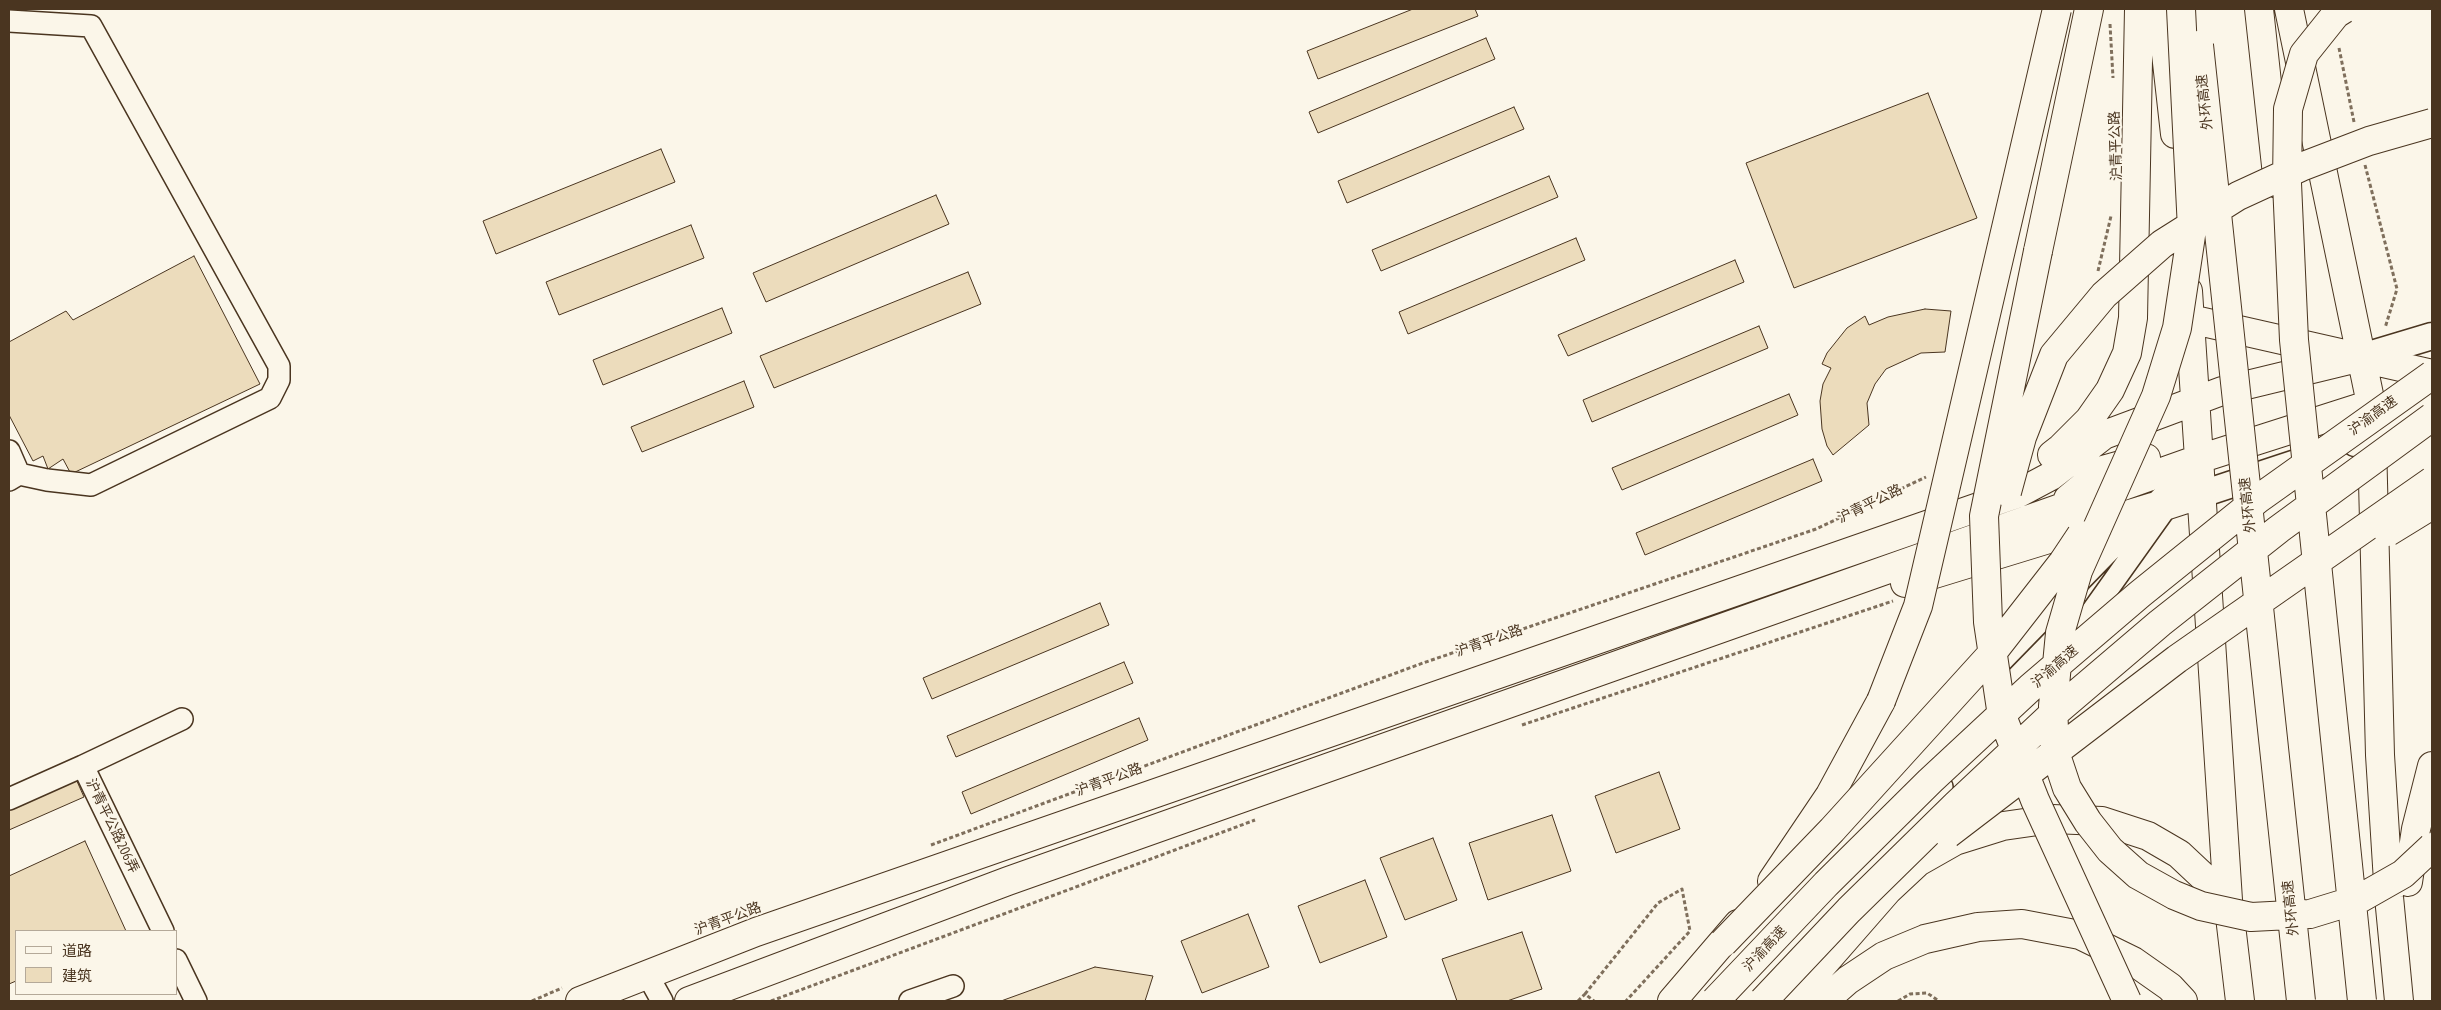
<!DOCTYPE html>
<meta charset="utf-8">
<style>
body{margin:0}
#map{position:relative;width:2441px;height:1010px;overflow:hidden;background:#fbf6e9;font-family:"PT Sans Narrow","Noto Sans SC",sans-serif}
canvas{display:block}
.frame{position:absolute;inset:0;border:10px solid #4a3520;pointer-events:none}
.legend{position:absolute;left:15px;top:930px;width:162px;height:65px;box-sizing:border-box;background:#fbf6e9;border:1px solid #b4a999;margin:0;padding:6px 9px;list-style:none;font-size:15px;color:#4a3520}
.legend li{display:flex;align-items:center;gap:10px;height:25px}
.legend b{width:25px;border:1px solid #b4a999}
</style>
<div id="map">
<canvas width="2441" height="1010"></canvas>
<div class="frame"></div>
<ul class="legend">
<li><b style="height:6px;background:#fbf6e9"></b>道路</li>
<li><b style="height:14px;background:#ecdcbc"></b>建筑</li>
</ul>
</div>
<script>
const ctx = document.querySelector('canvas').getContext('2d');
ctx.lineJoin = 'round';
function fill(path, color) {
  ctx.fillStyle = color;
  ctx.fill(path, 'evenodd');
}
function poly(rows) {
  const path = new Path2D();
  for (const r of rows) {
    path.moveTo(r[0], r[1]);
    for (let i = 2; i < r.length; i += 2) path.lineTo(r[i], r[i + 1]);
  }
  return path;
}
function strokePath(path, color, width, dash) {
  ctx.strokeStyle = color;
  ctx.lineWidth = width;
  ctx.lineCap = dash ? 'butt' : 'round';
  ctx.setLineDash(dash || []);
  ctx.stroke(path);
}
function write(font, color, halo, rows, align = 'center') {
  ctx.font = font + ' "PT Sans Narrow","Noto Sans SC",sans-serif';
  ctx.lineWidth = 4;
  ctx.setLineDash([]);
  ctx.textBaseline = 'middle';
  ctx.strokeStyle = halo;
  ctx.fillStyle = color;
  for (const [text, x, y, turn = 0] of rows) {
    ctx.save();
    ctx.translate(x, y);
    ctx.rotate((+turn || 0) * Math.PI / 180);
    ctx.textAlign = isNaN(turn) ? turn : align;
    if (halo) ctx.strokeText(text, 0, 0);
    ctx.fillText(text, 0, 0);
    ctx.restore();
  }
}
const building = poly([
 [1413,9,1475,9,1478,16,1318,79,1307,51,1413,9],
 [1486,38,1495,59,1318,133,1309,112,1486,38],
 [1928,93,1977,218,1794,288,1746,163,1928,93],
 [1514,107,1524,129,1347,203,1338,181,1514,107],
 [661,149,675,182,496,254,483,221,661,149],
 [1549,176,1558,197,1381,271,1372,250,1549,176],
 [936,195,949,224,766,302,753,273,936,195],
 [691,225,704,258,559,315,546,282,691,225],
 [1576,238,1585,260,1408,334,1399,312,1576,238],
 [194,256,260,384,71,474,63,459,48,469,43,456,33,461,9,415,9,342,66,311,73,320,194,256],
 [1735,260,1744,282,1568,356,1558,335,1735,260],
 [968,272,981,304,774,388,760,356,968,272],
 [722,308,732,333,603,385,593,360,722,308],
 [1925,309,1951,311,1945,352,1921,353,1886,369,1875,384,1867,403,1869,425,1833,455,1827,446,1822,429,1820,401,1823,384,1831,368,1822,364,1827,353,1847,328,1865,316,1869,325,1888,317,1925,309],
 [1759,326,1768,348,1592,422,1583,400,1759,326],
 [744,381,754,407,642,452,631,427,744,381],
 [1789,394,1798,415,1622,490,1612,468,1789,394],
 [1813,459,1822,481,1645,555,1636,533,1813,459],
 [1100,603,1109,625,932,699,923,678,1100,603],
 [1124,662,1133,683,956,757,947,736,1124,662],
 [1139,718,1148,740,971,814,962,792,1139,718],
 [1659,772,1680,829,1616,853,1595,796,1659,772],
 [76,779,84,797,9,830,9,809,76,779],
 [1552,815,1571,871,1488,900,1469,843,1552,815],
 [1433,838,1457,900,1405,920,1380,858,1433,838],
 [85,841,126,931,16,931,16,981,9,984,9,876,85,841],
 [1365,880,1387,937,1320,963,1298,906,1365,880],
 [1248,914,1269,967,1202,993,1181,941,1248,914],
 [1522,932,1542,989,1507,1001,1457,1001,1442,959,1522,932],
 [1095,967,1153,976,1145,1001,1001,1001,1095,967]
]);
const path = poly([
 [2110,24,2113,78],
 [2339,48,2354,122],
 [2365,165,2397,289,2385,328],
 [2098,271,2111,216],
 [1522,725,1893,601],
 [931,845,1423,663,1816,529,1926,477],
 [1585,994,1658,903,1682,889,1690,931,1626,1001],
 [532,1001,562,988],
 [771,1001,1255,820],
 [1578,1001,1585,994,1594,1001],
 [1898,1001,1910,994,1927,993,1939,1001]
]);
const minor = poly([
 [9,21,91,26,279,366,279,380,270,398,91,485,47,480,19,474,9,480],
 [9,451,19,474],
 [2068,645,2165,509],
 [1988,675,2197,461],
 [83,766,182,719],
 [9,799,83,766,163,931],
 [176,960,196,1001],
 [647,974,662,1001],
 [910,1001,953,986],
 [1747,1001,1790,950,1942,787]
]);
const major = poly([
 [2362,357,2432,336],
 [2355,443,2372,437,2432,398],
 [2202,494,2311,458]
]);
const highway = poly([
 [2161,9,2175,134],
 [2259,9,2278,184],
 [2289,9,2371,404,2380,755,2389,897,2399,1001],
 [2038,251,2089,9],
 [2188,291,2228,900,2240,1001],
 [2190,319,2432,374],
 [2052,455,2061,448,2089,420,2110,390,2127,353,2133,318,2139,9],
 [2068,499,2103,470,2146,458],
 [1905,583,2153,507,2168,505,2202,494],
 [1772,881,1830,795,1881,701],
 [2408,882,2416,829,2432,766],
 [580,1001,756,932,2019,493,2051,476,2104,435,2222,391,2362,357],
 [689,1001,1008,881,2199,459,2371,404],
 [1672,1001,1738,924],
 [1791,1001,1888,890,1918,862,1955,841,2003,826,2052,819,2102,821,2148,836,2179,854,2228,900],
 [1824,1001,1848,980,1884,956,1925,939,1978,927,2022,924,2080,935,2133,961,2170,987,2183,1001]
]);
const highwayBridge = poly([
 [2181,9,2192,229,2177,328,2156,396,2078,571,2060,633,2053,706,2055,752,2067,788,2088,822,2110,850,2138,875,2174,895,2201,906,2251,917,2310,914,2359,899,2403,874,2432,847],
 [2344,9,2336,14,2304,54,2288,109,2287,183,2294,340,2362,1001],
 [2199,45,2301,1001],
 [2038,251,1984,516,1988,622,2002,716,2035,800,2127,1001],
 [2007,492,2022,437,2054,355,2104,295,2162,244,2238,196,2301,167,2369,141,2432,123],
 [2388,532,2432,505],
 [1881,701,1918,606,2057,9],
 [1948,834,2177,659,2432,481],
 [1723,943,1832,830,1989,657,2063,562,2081,535],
 [1715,1001,1826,884,1930,781,2030,688,2140,594,2258,499,2432,375],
 [1763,1001,1849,910,1956,805,2052,715,2160,623,2279,529,2432,417]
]);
const streetNames = [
 ["外环高速",2205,102,-96],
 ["沪青平公路",2116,146,-92],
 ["沪渝高速",2373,416,-36],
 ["沪青平公路",1870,504,-26],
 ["外环高速",2248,505,-96],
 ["沪青平公路",1489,641,-19],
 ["沪渝高速",2055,667,-41],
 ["沪青平公路",1109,780,-20],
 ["沪青平公路206弄",112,826,64],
 ["外环高速",2291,908,-96],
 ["沪青平公路",728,919,-20],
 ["沪渝高速",1765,949,-47]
];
fill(building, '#ecdcbc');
strokePath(building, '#4a3520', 1);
strokePath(minor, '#4a3520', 24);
strokePath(major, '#4a3520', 29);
strokePath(highway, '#4a3520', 30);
strokePath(path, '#7f6f5c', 3, [4, 2.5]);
strokePath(minor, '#fbf6e9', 21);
strokePath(major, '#fbf6e9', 26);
strokePath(highway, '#fbf6e9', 28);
strokePath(highwayBridge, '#4a3520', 30, []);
strokePath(highwayBridge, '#fbf6e9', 28);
write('14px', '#4a3520', '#fbf6e9', streetNames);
</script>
